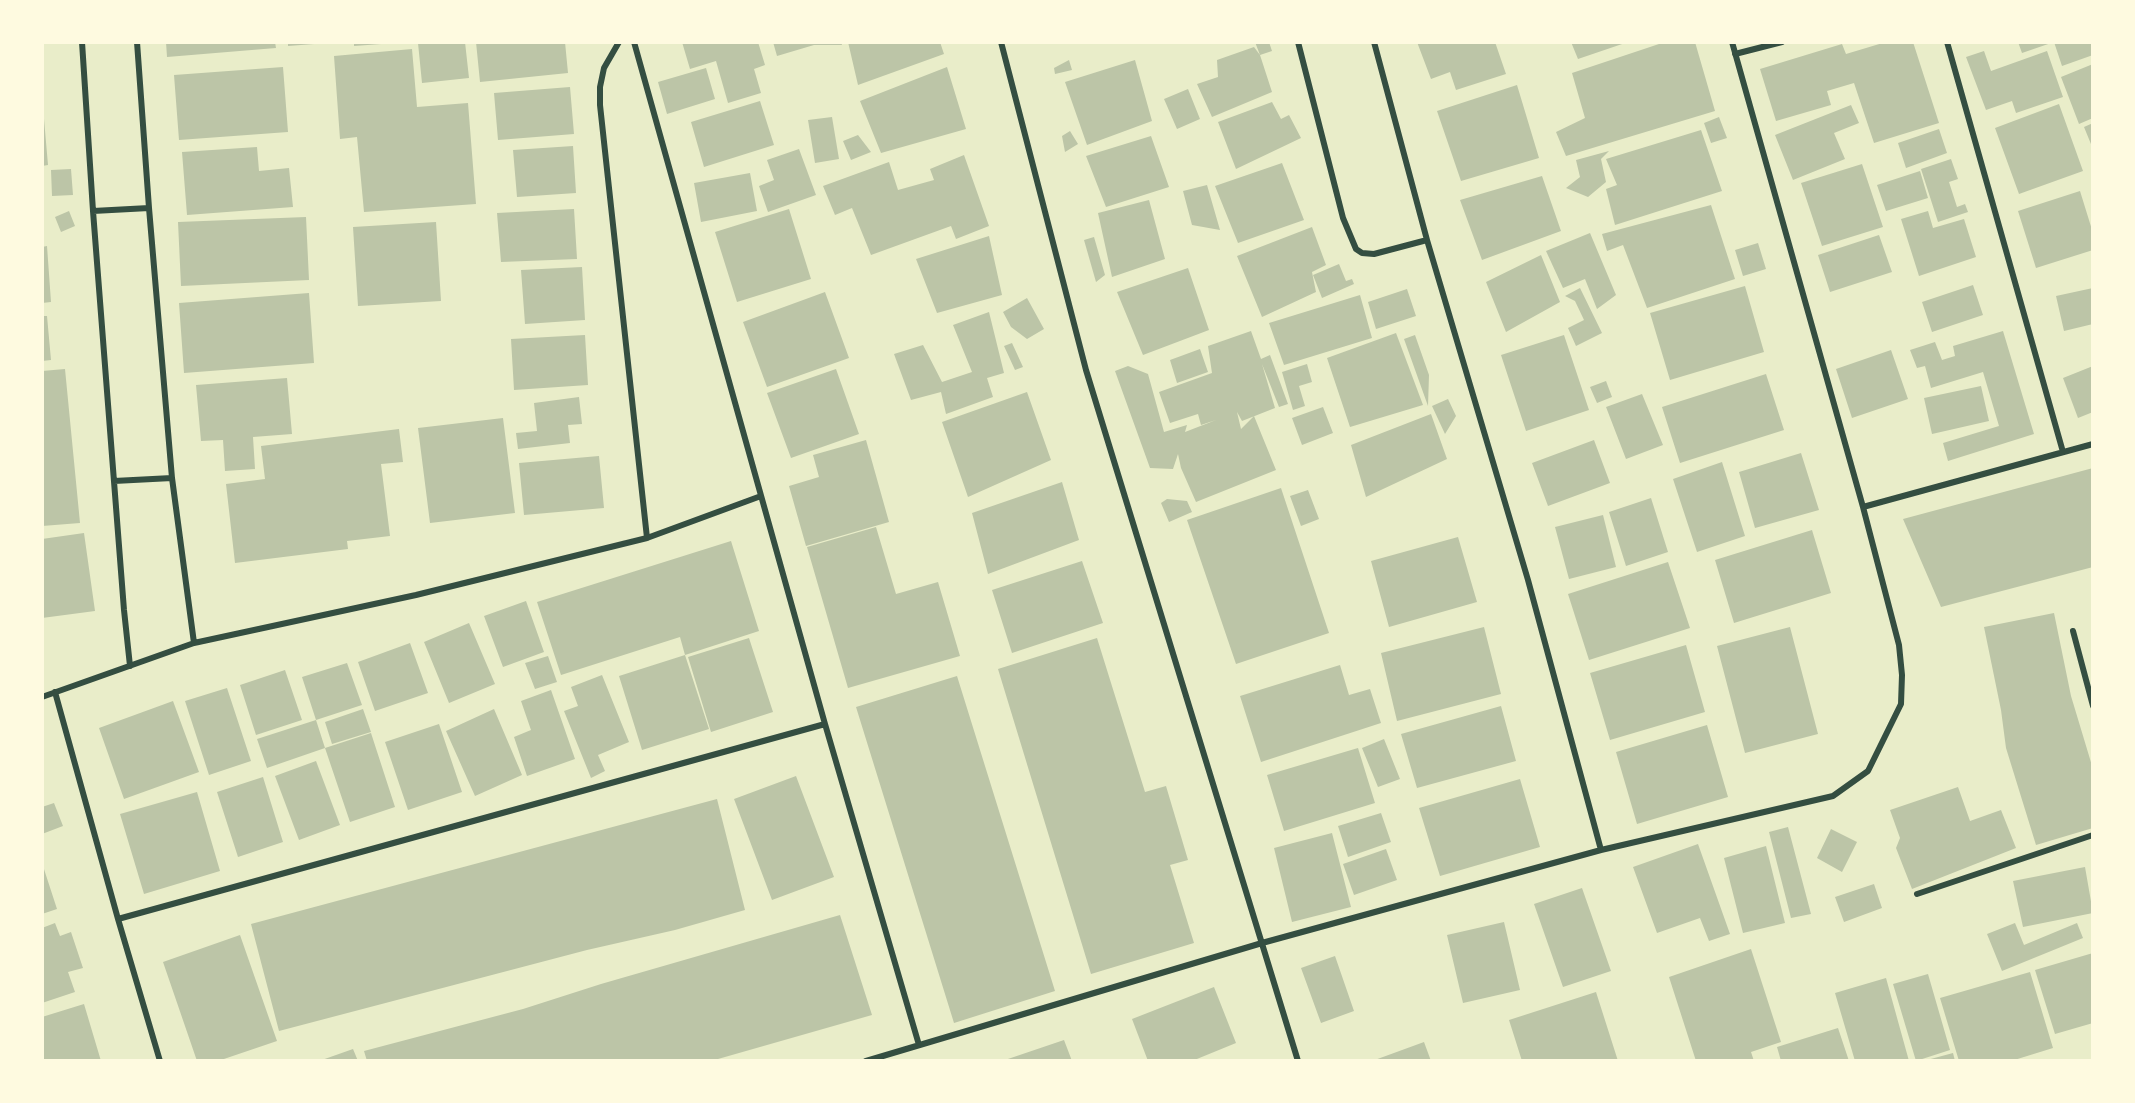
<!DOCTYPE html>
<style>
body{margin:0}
#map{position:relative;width:2135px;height:1103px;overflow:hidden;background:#e9edc9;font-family:Jost,sans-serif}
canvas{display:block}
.frame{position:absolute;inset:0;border:44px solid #fefae0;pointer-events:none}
</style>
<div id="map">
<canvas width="2135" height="1103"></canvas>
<div class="frame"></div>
</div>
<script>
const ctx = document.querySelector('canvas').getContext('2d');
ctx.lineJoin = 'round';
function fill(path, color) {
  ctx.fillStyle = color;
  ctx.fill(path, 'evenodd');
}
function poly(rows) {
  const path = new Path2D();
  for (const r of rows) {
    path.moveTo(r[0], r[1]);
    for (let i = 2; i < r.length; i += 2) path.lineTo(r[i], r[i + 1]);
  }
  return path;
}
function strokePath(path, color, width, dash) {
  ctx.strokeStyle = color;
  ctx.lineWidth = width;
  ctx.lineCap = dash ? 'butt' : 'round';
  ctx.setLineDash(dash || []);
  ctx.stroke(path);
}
const building = poly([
 [166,42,275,42,276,48,167,57],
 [288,42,314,42,314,44,288,46],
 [354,42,381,42,381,44,354,46],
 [465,42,469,78,422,83,418,43],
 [476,42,565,42,568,73,480,82],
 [682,42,758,42,765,65,754,69,761,93,728,103,716,61,690,69],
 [773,42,841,42,842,45,814,45,777,56],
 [848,42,940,42,944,54,858,85],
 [1255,42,1269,42,1272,51,1260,55,1272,92,1212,117,1197,84,1218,77,1217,60,1254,47,1260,55],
 [1417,42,1495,42,1506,74,1456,90,1450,72,1431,79],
 [1571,42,1628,42,1578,59],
 [1665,42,1695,42,1715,111,1566,156,1556,132,1585,118,1572,73],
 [1886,42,1913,42,1939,123,1874,143,1854,83,1827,91,1831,105,1776,121,1760,69,1842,44,1846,54],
 [2018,42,2054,42,2022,53],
 [2054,42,2093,42,2093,55,2062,66],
 [412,49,417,107,468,103,476,204,364,212,357,137,340,139,334,56],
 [1984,51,1991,71,2047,51,2063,97,2016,113,2012,101,1986,110,1966,57],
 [1069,60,1072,70,1055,74,1054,68],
 [1135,60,1152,121,1087,145,1065,82],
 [2093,64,2093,118,2079,124,2061,77],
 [283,67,288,132,179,140,174,75],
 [947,67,966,129,881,153,860,101],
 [706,68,715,99,667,114,658,82],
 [1517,85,1539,158,1461,181,1437,111],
 [570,87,574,134,498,140,494,93],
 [1188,89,1200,119,1177,129,1164,99],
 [760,101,774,145,704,167,691,122],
 [1272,102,1281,119,1289,115,1301,138,1236,169,1218,122],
 [2059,104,2083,171,2019,194,1995,128],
 [1851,105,1859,123,1834,133,1845,159,1793,180,1775,135],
 [832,117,839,159,815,163,808,120],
 [1719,117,1727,138,1711,143,1704,123],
 [42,119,44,119,48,165,42,166],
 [2093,123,2093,149,2084,127],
 [1939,129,1947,153,1906,168,1898,143],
 [1701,130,1722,191,1615,225,1606,189,1617,185,1606,159],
 [1070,131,1078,144,1065,152,1062,136],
 [858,135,871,152,851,160,843,141],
 [1151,136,1169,187,1106,207,1086,156],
 [573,146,576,193,517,197,513,150],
 [257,147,259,171,289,168,293,207,187,215,182,152],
 [799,149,816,195,768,212,759,186,774,180,767,160],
 [1609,151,1601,159,1606,182,1588,197,1566,188,1580,177,1576,160],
 [964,155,989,226,956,239,951,226,871,255,852,208,835,215,823,186,889,162,898,190,934,180,930,169],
 [1951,159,1958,179,1949,182,1957,207,1965,204,1968,212,1938,222,1921,169],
 [1282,163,1304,220,1238,243,1215,186],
 [1862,164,1883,227,1822,246,1801,183],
 [71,169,73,195,52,196,51,170],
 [1920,171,1928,198,1886,211,1877,185],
 [750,173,757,211,701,222,694,183],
 [1542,176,1561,231,1482,260,1460,200],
 [1207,185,1220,230,1192,225,1183,191],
 [2080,191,2093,233,2093,250,2036,268,2018,211],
 [1149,200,1165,259,1112,277,1098,213],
 [1711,205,1735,279,1647,308,1623,245,1607,251,1602,234],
 [574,209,577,259,501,262,497,213],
 [789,209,811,279,737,302,715,232],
 [69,211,75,226,61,232,55,217],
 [1928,211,1933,228,1964,219,1976,257,1919,276,1901,219],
 [306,217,309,280,181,286,178,222],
 [436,222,441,301,358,306,353,227],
 [1312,227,1326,265,1312,272,1316,292,1262,317,1237,256],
 [1590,233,1616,295,1597,309,1585,279,1563,288,1546,251],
 [1879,235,1892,272,1830,292,1818,255],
 [989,236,1002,295,937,313,916,259],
 [1094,237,1105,275,1096,282,1084,240],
 [1758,243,1766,269,1743,276,1735,250],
 [47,246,51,302,42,303,42,247],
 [1541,255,1560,302,1506,332,1486,282],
 [1339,264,1346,281,1352,279,1354,284,1322,298,1313,275],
 [582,267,585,320,525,324,521,270],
 [1188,268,1209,330,1143,355,1117,292],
 [1973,285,1983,315,1932,332,1922,302],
 [1745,286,1764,352,1670,380,1650,313],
 [1580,288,1602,333,1576,346,1568,328,1584,320,1575,301,1565,296],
 [2093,288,2093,324,2064,331,2056,296],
 [1407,289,1416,316,1376,329,1368,302],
 [825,292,849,358,767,387,743,322],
 [309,293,314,363,184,373,179,303],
 [1360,295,1372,338,1284,365,1269,323],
 [1027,298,1044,329,1027,339,1011,327,1003,312],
 [989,312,1004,373,987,378,993,397,946,414,941,392,911,400,894,354,923,345,942,382,972,372,953,325],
 [42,316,47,316,51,360,42,361],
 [1251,331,1261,359,1270,355,1288,404,1279,407,1262,364,1275,408,1242,421,1237,412,1241,429,1254,416,1276,470,1196,502,1181,468,1178,454,1173,469,1150,468,1115,371,1128,366,1148,374,1164,432,1187,425,1185,432,1216,420,1201,425,1198,414,1170,423,1159,392,1212,373,1208,346],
 [2003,331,2034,434,1948,461,1943,443,1999,426,1983,372,1931,388,1925,366,1917,368,1910,350,1935,342,1942,360,1955,356,1953,346],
 [1396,333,1423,405,1350,427,1327,358],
 [585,335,588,385,514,390,511,339],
 [1415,335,1429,375,1428,406,1404,339],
 [1564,335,1589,410,1526,431,1501,355],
 [1012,343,1023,367,1015,370,1004,346],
 [1200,349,1208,372,1177,383,1170,360],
 [1891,350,1908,399,1852,418,1836,369],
 [1307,364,1312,382,1299,386,1305,406,1293,410,1282,372],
 [2093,366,2093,412,2078,418,2063,378],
 [65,369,80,523,42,526,42,371],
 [836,369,859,434,791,458,767,393],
 [1766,374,1784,430,1680,463,1662,407],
 [287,378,292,434,253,437,255,469,225,471,223,440,201,441,196,385],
 [1606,381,1612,397,1597,403,1590,387],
 [1981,386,1989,421,1932,434,1924,398],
 [1027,392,1051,460,968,497,942,422],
 [1642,394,1663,445,1626,459,1606,407],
 [579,397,582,424,568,425,570,443,518,449,516,433,537,431,534,403],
 [1448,399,1456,416,1445,434,1432,406],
 [1323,407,1333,433,1302,445,1292,418],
 [1431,414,1447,459,1366,497,1351,445],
 [503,418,515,513,430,523,418,428],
 [399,429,403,462,381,464,390,536,347,541,348,549,235,563,226,484,265,479,261,446],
 [866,440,889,522,806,546,789,486,819,477,813,455],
 [1594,440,1610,483,1548,506,1532,463],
 [1801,453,1819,510,1755,528,1739,472],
 [599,456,604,508,524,515,519,463],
 [1722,462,1745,536,1697,552,1673,479],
 [2093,468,2093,567,1941,607,1903,519],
 [1062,482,1079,540,988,574,972,513],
 [1281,488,1329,633,1236,664,1187,520],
 [1308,490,1319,519,1301,526,1290,496],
 [1651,498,1668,552,1626,566,1609,512],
 [1167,499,1187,501,1192,512,1169,522,1161,503],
 [1603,515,1616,567,1569,579,1555,527],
 [876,527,896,594,938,582,960,656,848,688,807,547],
 [1812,530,1831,593,1734,623,1715,560],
 [84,533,95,611,42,618,42,539],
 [1458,537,1477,602,1389,627,1371,561],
 [731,541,759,631,685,655,680,637,561,675,537,602],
 [1082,561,1103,623,1012,653,992,590],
 [1668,562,1690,628,1589,660,1568,594],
 [526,601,544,652,503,667,484,616],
 [2054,613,2071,696,2093,769,2093,828,2036,845,2006,748,2001,710,1984,627],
 [469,623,495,684,449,703,424,642],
 [1484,627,1501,694,1397,721,1381,653],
 [1790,627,1818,734,1745,753,1717,646],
 [749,638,773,712,711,732,688,657],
 [1097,638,1145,792,1166,786,1188,860,1170,865,1194,943,1091,974,998,669],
 [410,643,428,693,375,711,358,662],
 [1686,645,1705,712,1610,740,1590,673],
 [685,655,709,729,642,750,619,676],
 [548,656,557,682,535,689,525,663],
 [347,663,362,705,316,720,302,677],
 [1340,665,1349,695,1370,689,1381,723,1261,762,1240,696],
 [285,670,302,720,256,735,240,685],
 [602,675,629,742,598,755,605,771,591,778,564,711,578,706,571,687],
 [957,676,1055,991,954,1023,856,707],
 [227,688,251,761,209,775,185,701],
 [551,690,575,759,527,776,514,737,531,730,521,701],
 [173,701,199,772,124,799,99,728],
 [1501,706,1516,761,1417,788,1401,734],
 [363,709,371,732,332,744,325,722],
 [494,709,522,775,475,796,446,731],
 [316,720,325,748,371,733,395,807,350,822,325,748,267,768,257,739],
 [439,724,462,792,408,810,385,742],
 [1707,725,1728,797,1637,824,1616,752],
 [1384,739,1400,779,1378,787,1362,748],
 [1358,748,1375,803,1284,831,1267,775],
 [316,761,340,825,299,840,275,776],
 [796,776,834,877,772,900,734,799],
 [263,777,283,842,238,857,217,792],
 [1520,779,1540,847,1440,876,1419,808],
 [1958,787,1970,821,2001,810,2016,848,1912,889,1896,848,1900,838,1890,810],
 [197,792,220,871,144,894,120,814],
 [717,799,745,910,675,930,587,950,279,1031,251,924],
 [54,803,63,826,42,834,42,807],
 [1381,813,1391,842,1348,857,1338,826],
 [1788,827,1811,914,1791,918,1769,832],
 [1831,829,1857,842,1842,872,1817,858],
 [1332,833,1351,907,1292,922,1274,848],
 [1698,844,1730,934,1709,941,1700,918,1657,933,1633,867],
 [1766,846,1785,923,1743,933,1724,858],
 [1386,849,1397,880,1354,895,1343,864],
 [42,863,57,909,42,914],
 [2085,867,2093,913,2023,927,2013,881],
 [1874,884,1882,908,1844,922,1835,897],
 [1582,888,1611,971,1563,987,1534,904],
 [840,915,872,1015,711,1061,367,1061,364,1051,523,1009,601,984],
 [1504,922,1520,990,1463,1003,1447,935],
 [55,923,60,936,71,932,83,968,68,972,75,992,42,1003,42,928],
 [2015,923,2024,945,2077,923,2083,938,2002,971,1987,934],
 [240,935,277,1041,218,1061,197,1061,163,962],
 [1751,949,1781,1042,1751,1052,1754,1061,1696,1061,1669,977],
 [2093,953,2093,1023,2055,1034,2035,970],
 [1335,956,1354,1011,1321,1023,1301,968],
 [2030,972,2053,1048,2011,1061,1959,1061,1940,998],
 [1928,974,1950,1050,1916,1061,1893,984],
 [1886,978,1909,1061,1855,1061,1835,993],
 [1214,987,1236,1043,1192,1061,1148,1061,1132,1019],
 [1596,992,1618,1061,1522,1061,1509,1020],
 [84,1004,101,1061,42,1061,42,1017],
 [1838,1028,1849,1061,1781,1061,1777,1047],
 [1064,1040,1072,1061,1002,1061],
 [1424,1042,1431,1061,1372,1061],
 [353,1049,358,1061,319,1061],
 [1953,1053,1955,1061,1928,1061,1927,1060]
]);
const minor = poly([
 [82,42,93,211,124,610,130,666],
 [137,42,149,208,172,478,194,643],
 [619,42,604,68,600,87,600,105,647,538],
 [634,42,825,724,919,1045],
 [1001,42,1086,370,1298,1061],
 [1298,42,1343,218,1356,249,1362,253,1374,254,1427,240],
 [1374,42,1427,240,1528,580,1601,850],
 [1947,42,2063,452],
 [1735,54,1782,42],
 [93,211,149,208],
 [114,481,172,478],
 [1863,507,2093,444],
 [2073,631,2093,706],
 [55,692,118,919,160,1061],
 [42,697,194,643,416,595,647,538,761,496],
 [1917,894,2093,835],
 [118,919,825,724],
 [866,1061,1262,943,1601,850,1833,796,1868,771,1901,704,1902,675,1899,645,1863,507,1732,42]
]);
fill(building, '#bcc5a7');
strokePath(minor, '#344e41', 6);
</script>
